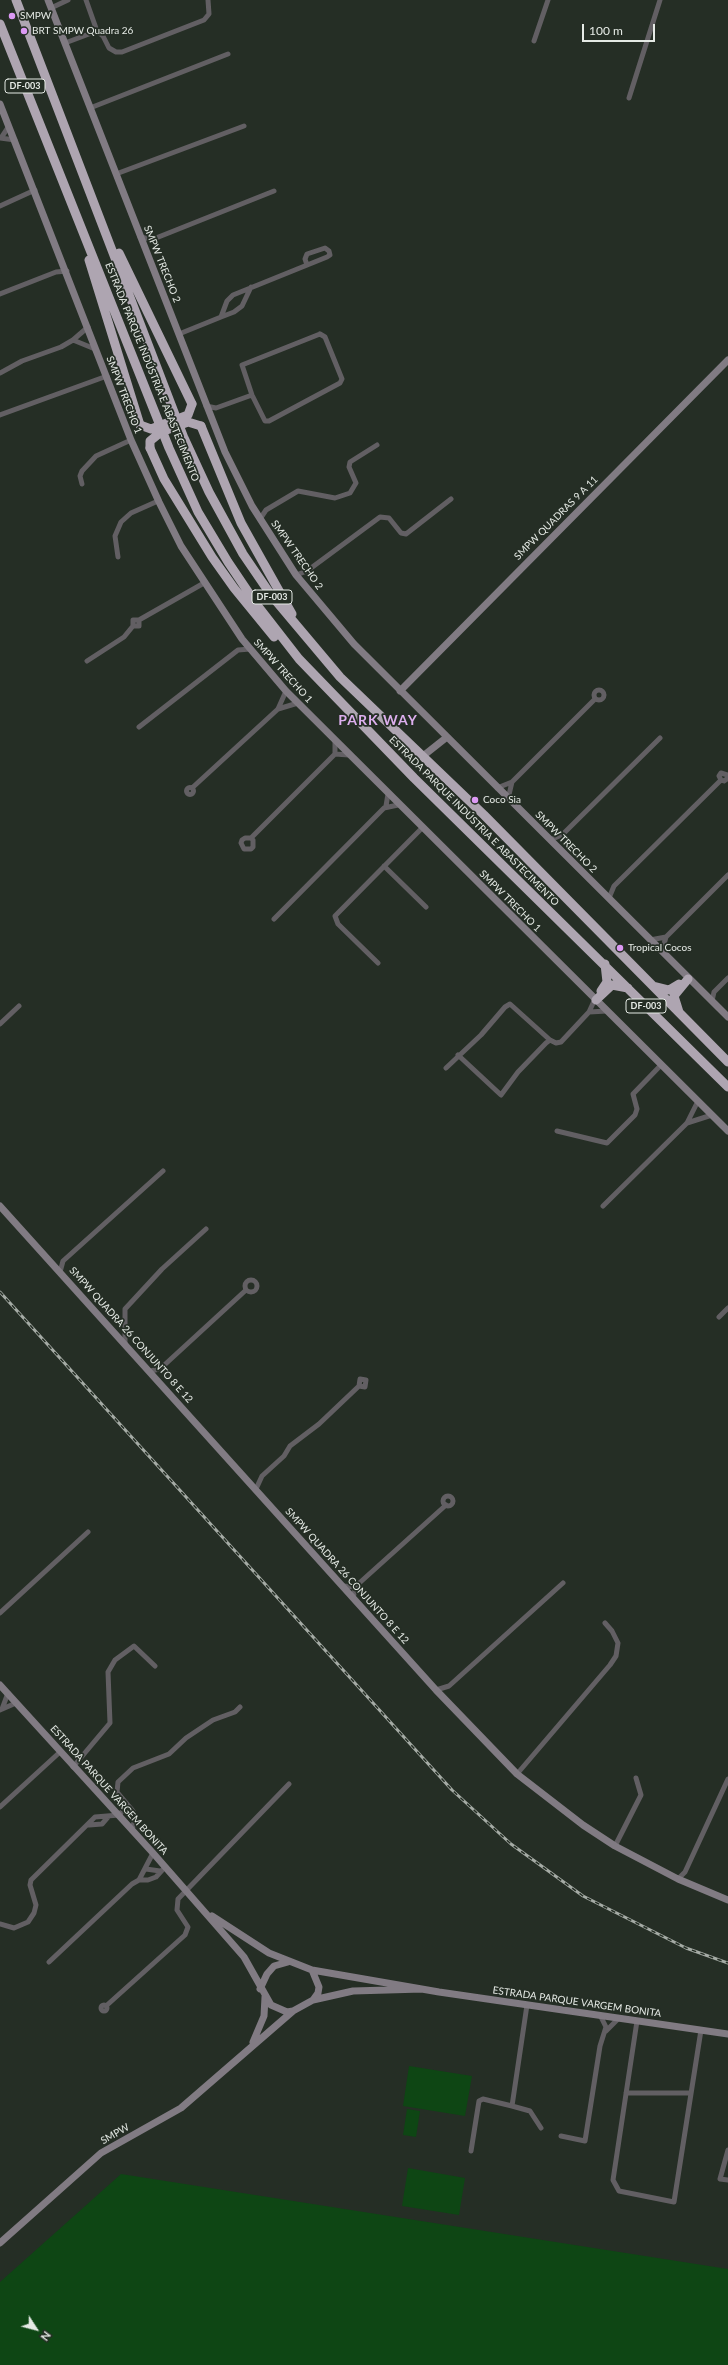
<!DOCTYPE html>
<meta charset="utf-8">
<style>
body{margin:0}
#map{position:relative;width:728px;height:2365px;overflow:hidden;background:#252e25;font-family:Lato,sans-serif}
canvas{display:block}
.north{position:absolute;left:16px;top:2309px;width:40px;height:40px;-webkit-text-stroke:3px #252e25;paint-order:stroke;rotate:126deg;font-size:11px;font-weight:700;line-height:16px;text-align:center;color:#e5eae5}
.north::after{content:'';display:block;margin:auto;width:14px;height:18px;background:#e5eae5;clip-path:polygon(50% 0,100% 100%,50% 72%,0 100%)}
.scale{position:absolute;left:582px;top:24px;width:73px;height:18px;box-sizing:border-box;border:2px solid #e5eae5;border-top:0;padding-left:5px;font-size:12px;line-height:14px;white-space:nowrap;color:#e5eae5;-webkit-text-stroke:3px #252e25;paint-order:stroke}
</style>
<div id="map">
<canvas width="728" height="2365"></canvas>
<div class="north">N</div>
<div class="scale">100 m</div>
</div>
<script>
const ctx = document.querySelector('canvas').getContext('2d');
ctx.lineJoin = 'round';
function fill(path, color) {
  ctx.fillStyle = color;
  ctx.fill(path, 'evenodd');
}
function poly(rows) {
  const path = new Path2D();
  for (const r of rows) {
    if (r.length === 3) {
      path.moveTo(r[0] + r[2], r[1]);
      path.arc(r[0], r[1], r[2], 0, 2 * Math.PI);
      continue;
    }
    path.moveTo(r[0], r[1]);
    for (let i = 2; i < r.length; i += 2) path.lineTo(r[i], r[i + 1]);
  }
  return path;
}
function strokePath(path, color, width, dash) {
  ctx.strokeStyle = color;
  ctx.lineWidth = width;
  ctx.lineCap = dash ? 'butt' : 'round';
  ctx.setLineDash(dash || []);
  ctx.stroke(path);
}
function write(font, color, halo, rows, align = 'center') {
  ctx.font = font + ' Lato,sans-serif';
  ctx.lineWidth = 3.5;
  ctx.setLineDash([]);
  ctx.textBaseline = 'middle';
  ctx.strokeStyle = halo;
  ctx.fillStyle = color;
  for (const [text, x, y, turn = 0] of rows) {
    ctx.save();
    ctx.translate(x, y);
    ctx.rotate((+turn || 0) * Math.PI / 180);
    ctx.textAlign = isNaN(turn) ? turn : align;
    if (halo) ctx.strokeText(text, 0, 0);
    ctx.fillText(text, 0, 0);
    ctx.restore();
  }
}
const green = poly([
 [409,2066,472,2076,465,2116,403,2106],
 [407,2109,420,2111,416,2137,403,2135],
 [408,2168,465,2178,459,2215,402,2206],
 [121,2174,728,2269,728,2365,0,2365,0,2282]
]);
const street = poly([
 [86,0,97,31],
 [51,8,68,0],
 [534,41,548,0],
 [65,43,97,31,103,36,109,48,116,52,122,52,204,20,209,14,208,0],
 [629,98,660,0],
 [90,108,228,54],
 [0,138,15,140],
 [1,138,9,126],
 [116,174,244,126],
 [0,206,35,190],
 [140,237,151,239,156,238,274,191],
 [0,294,56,272,67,271],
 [221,317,234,312,242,306,251,287],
 [179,334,221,317,227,301,233,295,327,257,330,255,329,251,325,248,307,254,305,259,307,265],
 [320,334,325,337,342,379,340,383,269,421,265,421,252,395,242,365,320,334],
 [73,340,95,349],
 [0,373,22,361,61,347,73,340,88,327],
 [206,406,216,408,252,395],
 [0,415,107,376],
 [82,484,80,476,82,471,96,456,131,440],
 [260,519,266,510,298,491,335,498,350,493,356,483,349,467,350,462,377,445],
 [118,557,115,536,121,522,131,513,158,501],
 [296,575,307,571,380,517,389,518,401,533,406,534,451,499],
 [139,620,204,583],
 [87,661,124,637,133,626,133,620,139,620,139,626,133,626],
 [599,695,5],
 [278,709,298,703],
 [139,727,238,650,250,649],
 [335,740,335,754],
 [721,780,719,776,721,773,728,775],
 [721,780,724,781,728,778],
 [190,791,3.5],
 [192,788,278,709,286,691],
 [497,788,512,782,595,699],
 [508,799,512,782],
 [386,806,388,794],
 [251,838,253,840,253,847,251,849,244,849,241,843,242,840,245,838,251,838,335,754,349,755],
 [550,840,562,835,660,738],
 [384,866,426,907],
 [609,898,614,886,721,780],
 [274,919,384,808,398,805],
 [650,940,666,937],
 [662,951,666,937,728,875],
 [378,963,338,924,335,916,422,828],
 [712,1001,714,992,728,978],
 [589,1012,607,1011],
 [0,1024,19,1006],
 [458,1055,501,1095,518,1072,546,1043,550,1040,556,1043,561,1042,589,1012,595,999],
 [446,1068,481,1035,505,1007,510,1004,550,1040],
 [687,1123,712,1115],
 [557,1131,607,1143,635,1115,637,1109,633,1094,661,1065],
 [603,1206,687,1123,698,1101],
 [60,1272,63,1261,163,1171],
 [251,1286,6],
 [719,1317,728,1308],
 [125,1344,125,1309,162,1269,206,1229],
 [150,1371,160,1369,246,1290],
 [256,1489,262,1476,284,1456,290,1446,319,1424,359,1386,360,1379,366,1380,365,1387,359,1386],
 [448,1501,5],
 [343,1586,356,1587],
 [353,1598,356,1586,446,1505],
 [0,1613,88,1532],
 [436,1690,449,1686,563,1583],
 [2,1709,8,1693],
 [0,1710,16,1703],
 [73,1767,110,1723,108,1672,115,1660,134,1646,155,1666],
 [517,1774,610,1665,616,1656,618,1643,612,1631,605,1623],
 [0,1807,60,1752],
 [89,1825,102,1824,108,1817],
 [132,1831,135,1817,133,1811,117,1792,118,1782,133,1768,169,1754,186,1738,213,1720,235,1712,240,1707],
 [615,1846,641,1795,636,1778],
 [146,1869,160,1871],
 [678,1879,685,1872,728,1779],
 [139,1880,153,1853],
 [0,1924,14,1928,28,1922,34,1913,36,1905,30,1885,31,1880,95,1817,119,1815,128,1805],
 [49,1962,132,1884,139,1880,148,1880,156,1877,165,1867],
 [104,2008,3],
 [527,2005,512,2106,530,2111,541,2128],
 [106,2006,185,1935,188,1927,177,1910,178,1899,289,1784],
 [637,2021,613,2180,619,2191,674,2202,701,2030],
 [606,2031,619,2018],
 [626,2093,691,2093],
 [561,2136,585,2141,600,2046,606,2027,600,2015],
 [728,2150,720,2179,728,2180],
 [471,2151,479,2101,483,2099,512,2106]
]);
const secondary = poly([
 [48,0,225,452,252,506,296,575,354,644,728,1017],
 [0,104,131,440,159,502,181,546,242,639,286,691,728,1131],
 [400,691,728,360],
 [423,756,447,737],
 [0,1206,436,1690,517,1774,583,1825,615,1846,678,1879,728,1900],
 [0,1685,153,1853,244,1957,271,2005,287,2012,293,2011,313,2000,353,1991,422,1989],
 [212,1916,269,1953,312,1970,439,1992,728,2034],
 [312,1970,319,1987,318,1993,313,2000],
 [260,1989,267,1974,274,1966,288,1962],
 [253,2042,264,2016,265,1997],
 [0,2243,101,2153,181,2108,293,2011]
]);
const highway = poly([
 [16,0,184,438,209,492,243,554,271,595,340,677,484,815,728,1062],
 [0,24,169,448,198,512,228,562,257,605,299,659,414,778,728,1087],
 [119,253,192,404],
 [89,260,140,425],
 [201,426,241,523,292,614],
 [150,448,164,479,212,557,234,588,274,637],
 [653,986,669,990,679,984],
 [601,991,607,982,605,964],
 [596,1000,612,985,628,988],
 [679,1012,674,996,688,979]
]);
const rail = poly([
 [0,1292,452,1790,511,1844,583,1896,686,1948,728,1963]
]);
const highwayBridge = poly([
 [140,425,151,429,188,415,192,404],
 [150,448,150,441,161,432,188,422,201,426]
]);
const markers = [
 [12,16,4,"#dc99f4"],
 [24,31,4,"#dc99f4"],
 [475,800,4,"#dc99f4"],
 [620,948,4,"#dc99f4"]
];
const shields = [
 [25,86,40],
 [272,597,40],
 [646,1006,40]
];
const shieldNames = [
 ["DF-003",25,86],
 ["DF-003",272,597],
 ["DF-003",646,1006]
];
const poiNames = [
 ["SMPW",20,16],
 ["BRT SMPW Quadra 26",32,31],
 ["Coco Sia",483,800],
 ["Tropical Cocos",628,948]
];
const streetNames = [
 ["SMPW TRECHO 2",162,264,68],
 ["ESTRADA PARQUE INDÚSTRIA E ABASTECIMENTO",152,372,68],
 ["SMPW TRECHO 1",124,395,69],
 ["SMPW QUADRAS 9 A 11",556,518,-45],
 ["SMPW TRECHO 2",297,555,55],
 ["SMPW TRECHO 1",283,671,48],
 ["ESTRADA PARQUE INDÚSTRIA E ABASTECIMENTO",474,821,45],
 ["SMPW TRECHO 2",566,842,45],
 ["SMPW TRECHO 1",510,901,45],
 ["SMPW QUADRA 26 CONJUNTO 8 E 12",131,1335,48],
 ["SMPW QUADRA 26 CONJUNTO 8 E 12",347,1576,48],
 ["ESTRADA PARQUE VARGEM BONITA",109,1790,48],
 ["ESTRADA PARQUE VARGEM BONITA",577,2002,8],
 ["SMPW",115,2134,-30]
];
const districtNames = [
 ["PARK WAY",378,720]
];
fill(green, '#0e4614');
strokePath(street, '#625f63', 5);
strokePath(secondary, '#817b83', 7);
strokePath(highway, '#aea5b1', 9);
strokePath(rail, '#a5aba5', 3);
strokePath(rail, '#252e25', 1.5, [4.5]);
strokePath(highwayBridge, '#aea5b1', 9);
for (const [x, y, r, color] of markers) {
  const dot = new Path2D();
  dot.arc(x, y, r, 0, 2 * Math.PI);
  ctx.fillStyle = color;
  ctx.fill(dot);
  strokePath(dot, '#252e25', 1.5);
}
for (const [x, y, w] of shields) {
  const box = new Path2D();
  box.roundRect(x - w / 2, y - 7, w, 14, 3);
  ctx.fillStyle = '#252e25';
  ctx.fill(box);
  strokePath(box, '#e5eae5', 1);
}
write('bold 9px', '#e5eae5', null, shieldNames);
write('10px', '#e5eae5', '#252e25', poiNames, 'left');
write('10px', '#e5eae5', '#252e25', streetNames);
ctx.letterSpacing = '1px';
write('bold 14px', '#ddafee', '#252e25', districtNames);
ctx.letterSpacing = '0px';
</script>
